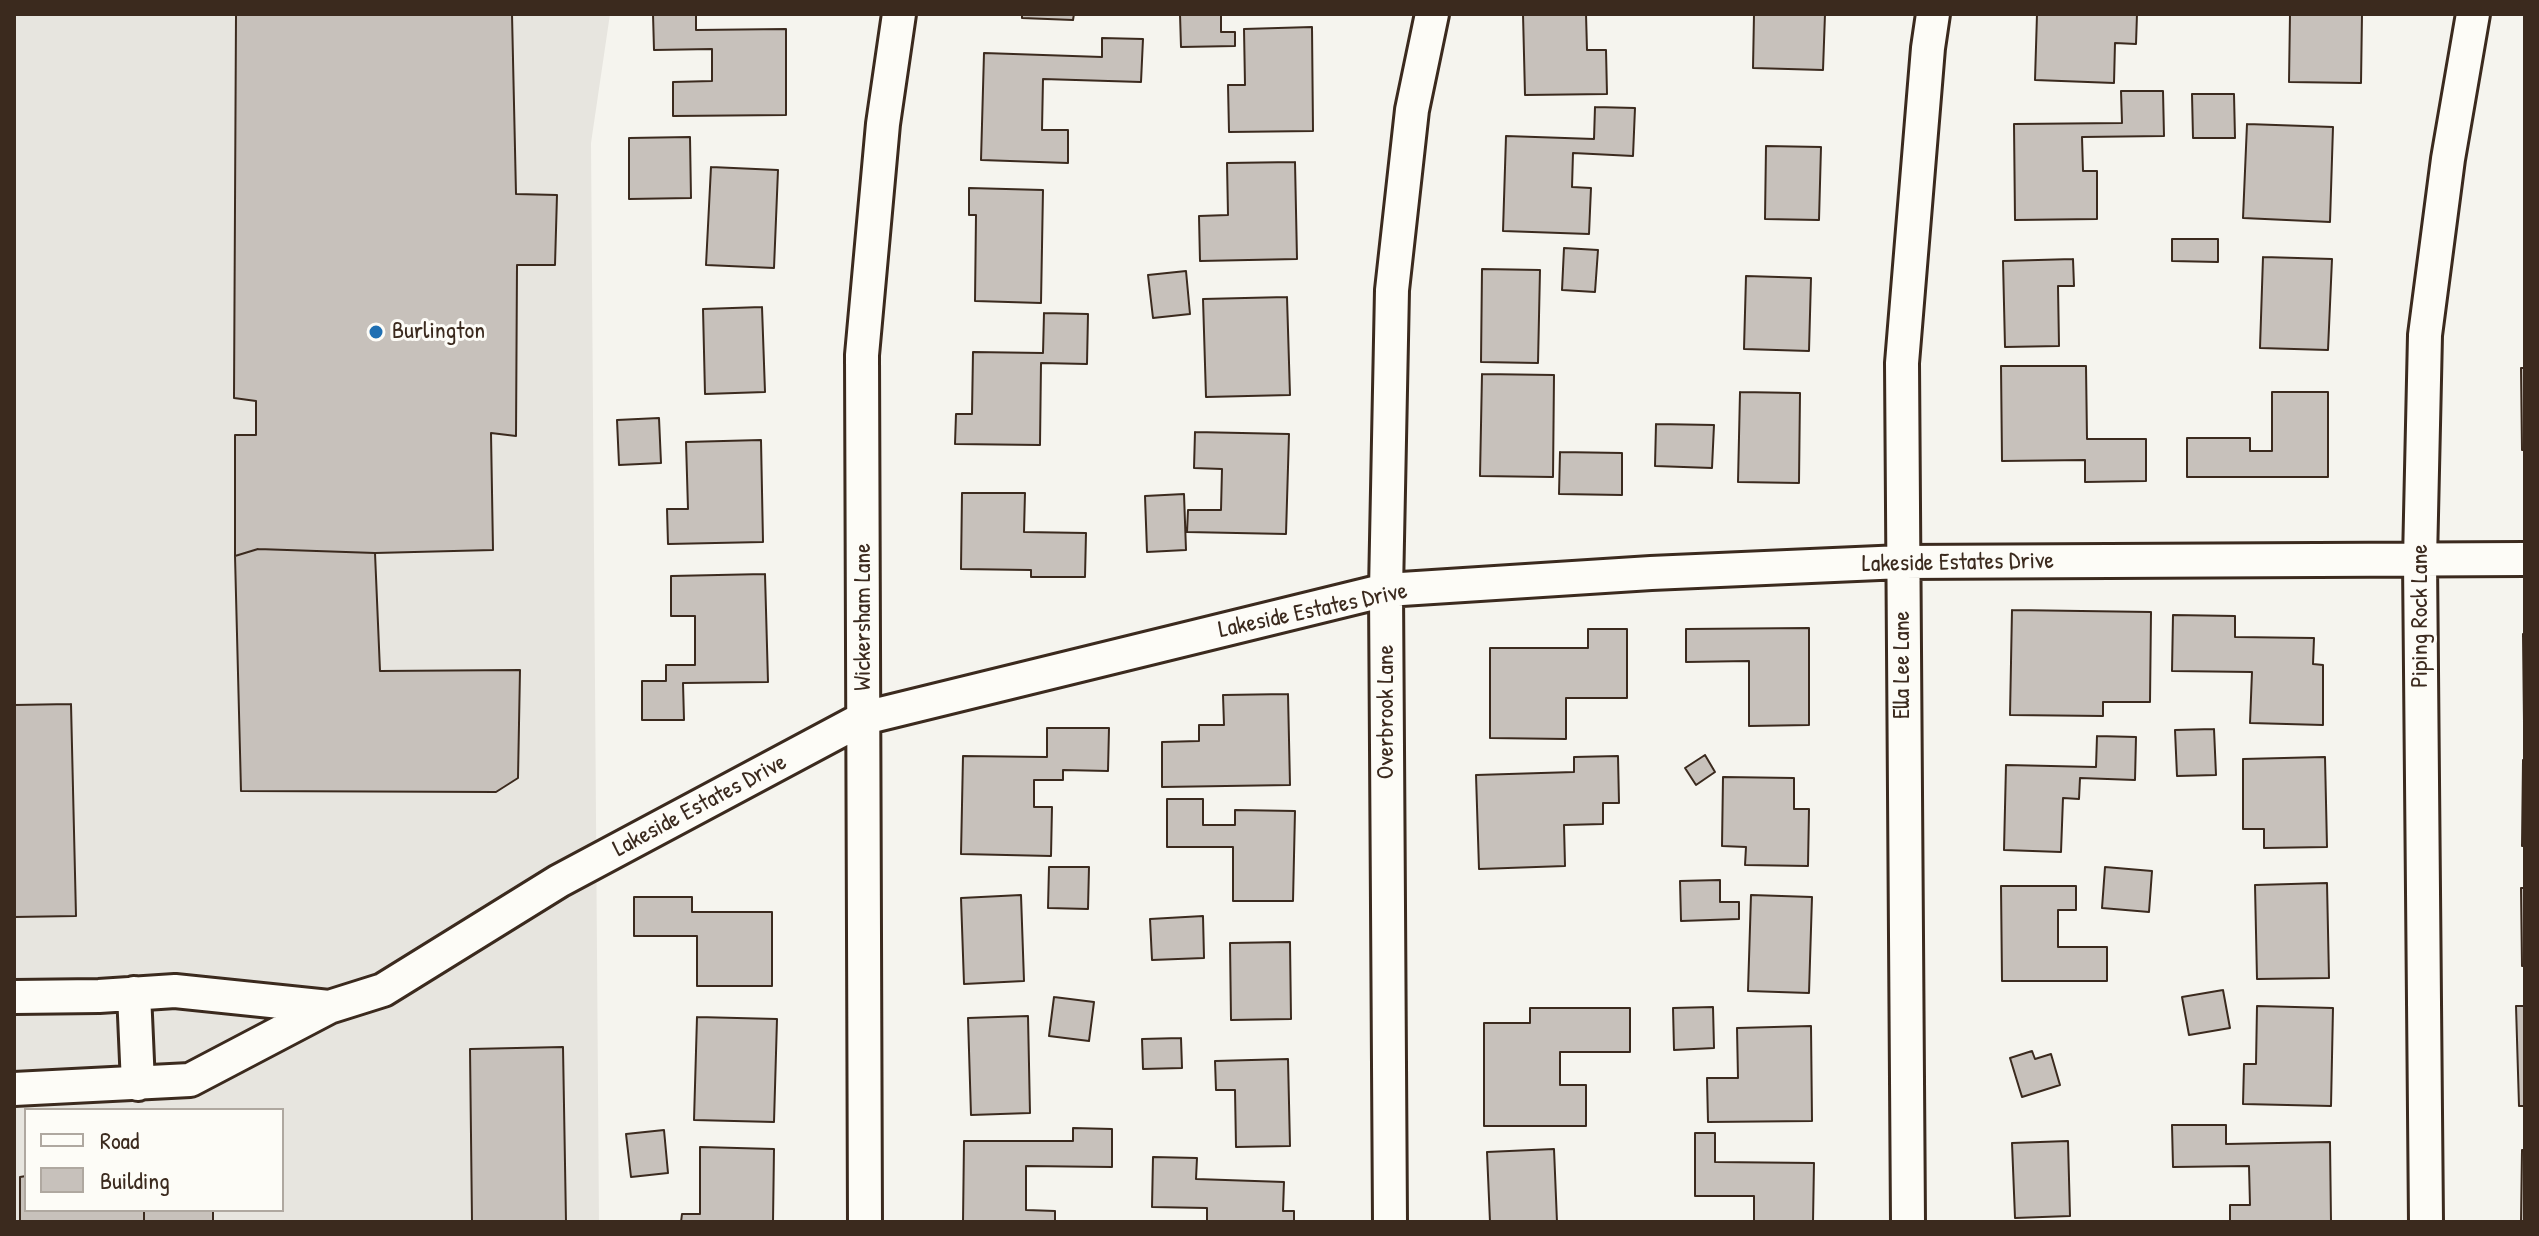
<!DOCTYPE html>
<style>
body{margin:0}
#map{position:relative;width:2539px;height:1236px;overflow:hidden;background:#f5f4ee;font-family:"Patrick Hand",sans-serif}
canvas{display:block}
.frame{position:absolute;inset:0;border:16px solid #3b2a1e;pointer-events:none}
.legend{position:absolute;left:24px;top:1108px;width:260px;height:104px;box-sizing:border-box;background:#fdfcf7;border:2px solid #afa8a0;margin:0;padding:10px 14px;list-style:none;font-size:24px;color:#3b2a1e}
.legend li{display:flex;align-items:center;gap:16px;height:40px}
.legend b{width:40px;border:2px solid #afa8a0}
</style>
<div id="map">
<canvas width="2539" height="1236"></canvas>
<div class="frame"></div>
<ul class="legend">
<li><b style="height:10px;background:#fdfcf7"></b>Road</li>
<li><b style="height:22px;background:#c7c1bb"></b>Building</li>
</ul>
</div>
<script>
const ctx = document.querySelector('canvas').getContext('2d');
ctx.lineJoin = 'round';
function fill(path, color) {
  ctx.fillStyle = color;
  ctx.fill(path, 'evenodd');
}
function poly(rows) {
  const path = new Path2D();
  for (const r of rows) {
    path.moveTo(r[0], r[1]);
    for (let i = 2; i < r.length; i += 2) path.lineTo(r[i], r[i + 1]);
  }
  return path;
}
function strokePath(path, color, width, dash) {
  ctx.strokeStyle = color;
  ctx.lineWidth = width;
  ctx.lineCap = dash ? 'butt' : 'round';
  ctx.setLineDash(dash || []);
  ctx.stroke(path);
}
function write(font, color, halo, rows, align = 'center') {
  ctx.font = font + ' "Patrick Hand",sans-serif';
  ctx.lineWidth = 6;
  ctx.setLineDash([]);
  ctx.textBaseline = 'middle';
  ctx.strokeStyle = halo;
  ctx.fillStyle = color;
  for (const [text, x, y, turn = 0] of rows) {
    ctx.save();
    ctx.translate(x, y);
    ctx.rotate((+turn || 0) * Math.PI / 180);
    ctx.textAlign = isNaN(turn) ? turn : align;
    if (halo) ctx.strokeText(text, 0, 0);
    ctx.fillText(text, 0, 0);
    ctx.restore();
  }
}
const built = poly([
 [14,14,610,14,591,143,599,1222,14,1222],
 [26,1110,282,1110,282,1210,26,1210]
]);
const building = poly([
 [236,14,512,14,516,194,557,195,555,265,517,265,516,436,491,433,493,550,375,553,258,549,235,556,235,435,256,435,256,401,234,398,236,14],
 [653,14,696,14,696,30,786,29,786,115,673,116,673,82,712,81,712,49,654,50,653,14],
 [1022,14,1074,14,1073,20,1022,18,1022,14],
 [1180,14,1221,14,1221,32,1235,32,1235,46,1181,47,1180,14],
 [1523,14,1586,14,1587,50,1606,50,1607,94,1525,95,1523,14],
 [1754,14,1825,14,1823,70,1753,68,1754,14],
 [2037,14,2137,14,2136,44,2115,43,2114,83,2035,80,2037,14],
 [2290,14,2362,14,2361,83,2289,82,2290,14],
 [1312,27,1313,131,1229,132,1228,85,1245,85,1244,29,1312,27],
 [1102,38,1143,39,1141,82,1043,79,1042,130,1068,130,1068,163,981,160,984,53,1102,57,1102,38],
 [2121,91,2163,91,2164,136,2082,137,2083,171,2097,171,2097,219,2015,220,2014,124,2122,123,2121,91],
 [2192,94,2234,94,2235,138,2193,138,2192,94],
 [1595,107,1635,108,1633,156,1573,153,1572,187,1591,188,1589,234,1503,231,1506,136,1594,139,1595,107],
 [2247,124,2333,127,2330,222,2243,218,2247,124],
 [690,137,691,198,629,199,629,138,690,137],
 [1766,146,1821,147,1819,220,1765,219,1766,146],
 [1295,162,1297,259,1200,261,1199,216,1228,215,1227,163,1295,162],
 [711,167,778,170,774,268,706,265,711,167],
 [969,188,1043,190,1041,303,975,301,976,215,969,215,969,188],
 [2172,239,2218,239,2218,262,2172,261,2172,239],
 [1564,248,1598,250,1595,292,1562,290,1564,248],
 [2263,257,2332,259,2328,350,2260,348,2263,257],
 [2073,259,2074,286,2058,286,2059,346,2005,347,2003,261,2073,259],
 [1482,269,1540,270,1538,363,1481,362,1482,269],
 [1186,271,1190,314,1153,318,1148,275,1186,271],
 [1746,276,1811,278,1809,351,1744,349,1746,276],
 [1287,297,1290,395,1206,397,1203,299,1287,297],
 [762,307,765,392,705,394,703,309,762,307],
 [1044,313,1088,314,1087,364,1041,363,1040,445,955,444,956,414,972,414,973,352,1043,353,1044,313],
 [2001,366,2086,366,2087,439,2146,439,2146,481,2085,482,2085,460,2002,461,2001,366],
 [2521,368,2525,368,2525,450,2522,450,2521,368],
 [1482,374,1554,375,1553,477,1480,476,1482,374],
 [1740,392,1800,393,1799,483,1738,482,1740,392],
 [2272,392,2328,392,2328,477,2187,477,2187,438,2250,438,2250,451,2272,451,2272,392],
 [659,418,661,463,619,465,617,420,659,418],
 [1656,424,1714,425,1712,468,1655,466,1656,424],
 [1195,432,1289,434,1286,534,1187,532,1188,510,1221,510,1222,469,1194,468,1195,432],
 [761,440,763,542,668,544,667,509,688,509,686,442,761,440],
 [1560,452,1622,453,1622,495,1559,494,1560,452],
 [962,493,1025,493,1024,532,1086,533,1085,577,1031,577,1031,570,961,569,962,493],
 [1184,494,1186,550,1147,552,1145,496,1184,494],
 [258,549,375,553,380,671,520,670,518,778,496,792,241,791,235,556,258,549],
 [765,574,768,682,683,683,684,720,642,720,642,681,666,681,666,665,695,665,695,616,671,616,671,576,765,574],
 [2012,610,2151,612,2150,702,2103,702,2103,716,2010,715,2012,610],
 [2173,615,2235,616,2235,637,2314,638,2313,664,2323,665,2323,725,2250,723,2252,672,2172,671,2173,615],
 [1809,628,1809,725,1749,726,1749,661,1686,662,1686,629,1809,628],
 [1588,629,1627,629,1627,698,1566,698,1566,739,1490,738,1490,648,1588,648,1588,629],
 [2523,634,2525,634,2524,723,2523,634],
 [1288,694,1290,785,1162,787,1162,742,1199,741,1199,725,1224,725,1223,695,1288,694],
 [71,704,76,916,14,917,14,705,71,704],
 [1047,728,1109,728,1108,771,1063,770,1063,780,1034,780,1034,807,1052,807,1051,856,961,854,963,756,1047,757,1047,728],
 [2214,729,2216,775,2177,776,2175,730,2214,729],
 [2097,736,2136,737,2135,780,2080,778,2079,799,2063,798,2061,852,2004,850,2006,765,2096,767,2097,736],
 [1705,755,1715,772,1696,785,1685,768,1705,755],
 [1618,756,1619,803,1603,803,1603,824,1564,825,1565,866,1479,869,1476,775,1574,772,1574,757,1618,756],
 [2325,757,2327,847,2264,848,2264,829,2243,829,2243,759,2325,757],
 [2523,760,2525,760,2525,846,2522,846,2523,760],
 [1723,777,1794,778,1794,809,1809,809,1808,866,1745,865,1746,847,1722,846,1723,777],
 [1167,799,1203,799,1203,825,1235,825,1235,810,1295,811,1293,901,1233,901,1233,847,1167,847,1167,799],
 [1049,867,1089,867,1088,909,1048,908,1049,867],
 [2105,867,2152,871,2149,912,2102,908,2105,867],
 [1720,880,1720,902,1739,902,1739,919,1681,921,1680,881,1720,880],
 [2327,883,2329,978,2257,979,2255,885,2327,883],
 [2001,886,2076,886,2076,910,2058,910,2058,947,2107,947,2107,981,2002,981,2001,886],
 [2521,888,2525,888,2525,966,2522,966,2521,888],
 [1021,895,1024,981,964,984,961,898,1021,895],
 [1751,895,1812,897,1809,993,1748,991,1751,895],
 [634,897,692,897,692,912,772,912,772,986,697,986,697,936,634,936,634,897],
 [1203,916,1204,958,1152,960,1150,919,1203,916],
 [1290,942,1291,1019,1231,1020,1230,943,1290,942],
 [2223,990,2230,1028,2189,1035,2182,997,2223,990],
 [1054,997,1094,1002,1089,1041,1049,1036,1054,997],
 [2257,1006,2333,1008,2331,1106,2243,1104,2244,1064,2256,1064,2257,1006],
 [2516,1006,2525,1006,2525,1106,2519,1106,2516,1006],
 [1713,1007,1714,1048,1674,1050,1673,1008,1713,1007],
 [1530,1008,1630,1008,1630,1052,1560,1052,1560,1085,1586,1085,1586,1126,1484,1126,1484,1023,1530,1023,1530,1008],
 [1028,1016,1030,1113,971,1115,968,1018,1028,1016],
 [697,1017,777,1019,774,1122,694,1120,697,1017],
 [1811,1026,1812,1121,1708,1122,1707,1078,1738,1078,1737,1028,1811,1026],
 [1181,1038,1182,1068,1143,1069,1142,1039,1181,1038],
 [563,1047,566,1222,472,1222,470,1049,563,1047],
 [2032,1051,2035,1059,2051,1054,2060,1085,2022,1097,2010,1058,2032,1051],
 [1288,1059,1290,1146,1236,1147,1235,1090,1216,1090,1215,1061,1288,1059],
 [2172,1125,2226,1125,2226,1144,2330,1142,2331,1222,2230,1222,2230,1205,2250,1205,2249,1166,2173,1167,2172,1125],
 [1073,1128,1112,1129,1112,1167,1026,1166,1026,1210,1055,1211,1055,1222,963,1222,964,1141,1073,1141,1073,1128],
 [664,1130,668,1173,631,1177,626,1134,664,1130],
 [1695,1133,1715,1133,1715,1162,1814,1163,1813,1222,1754,1222,1754,1196,1695,1196,1695,1133],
 [2068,1141,2070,1216,2015,1218,2012,1143,2068,1141],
 [700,1147,774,1149,773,1222,681,1222,682,1214,700,1214,700,1147],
 [1554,1149,1557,1222,1490,1222,1487,1152,1554,1149],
 [2522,1150,2525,1150,2525,1222,2521,1222,2522,1150],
 [1153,1157,1197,1158,1196,1179,1284,1182,1283,1211,1294,1211,1294,1222,1207,1222,1207,1208,1152,1207,1153,1157],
 [26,1176,26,1210,144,1210,144,1222,20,1222,20,1177,26,1176],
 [144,1210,213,1210,213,1222,144,1222,144,1210]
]);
const street = poly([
 [134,993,138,1084],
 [14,997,99,996,175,991,329,1007],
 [14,1089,190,1080,329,1007,383,990,559,881,864,718,1386,590,1651,573,1902,562,2525,559],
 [865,1222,862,355,883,124,899,14],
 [1390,1222,1386,590,1392,290,1412,110,1432,14],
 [1908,1222,1902,363,1928,48,1933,14],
 [2426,1222,2420,560,2425,335,2448,159,2473,14]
]);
const markers = [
 [376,332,8,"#1f6fb2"]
];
const poiNames = [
 ["Burlington",392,332]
];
const streetNames = [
 ["Lakeside Estates Drive",1958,563,-1],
 ["Lakeside Estates Drive",1313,611,-12],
 ["Piping Rock Lane",2421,616,-90],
 ["Wickersham Lane",864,617,-90],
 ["Ella Lee Lane",1903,665,-90],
 ["Overbrook Lane",1387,712,-90],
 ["Lakeside Estates Drive",700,806,-28]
];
fill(built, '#e7e5df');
fill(building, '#c7c1bb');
strokePath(building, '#3b2a1e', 2);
strokePath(street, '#3b2a1e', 38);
strokePath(street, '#fdfcf7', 32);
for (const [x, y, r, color] of markers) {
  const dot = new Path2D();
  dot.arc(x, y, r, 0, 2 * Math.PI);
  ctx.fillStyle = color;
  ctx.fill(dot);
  strokePath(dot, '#fdfcf7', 3);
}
write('24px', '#3b2a1e', '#fdfcf7', poiNames, 'left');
write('24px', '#3b2a1e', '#fdfcf7', streetNames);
</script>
